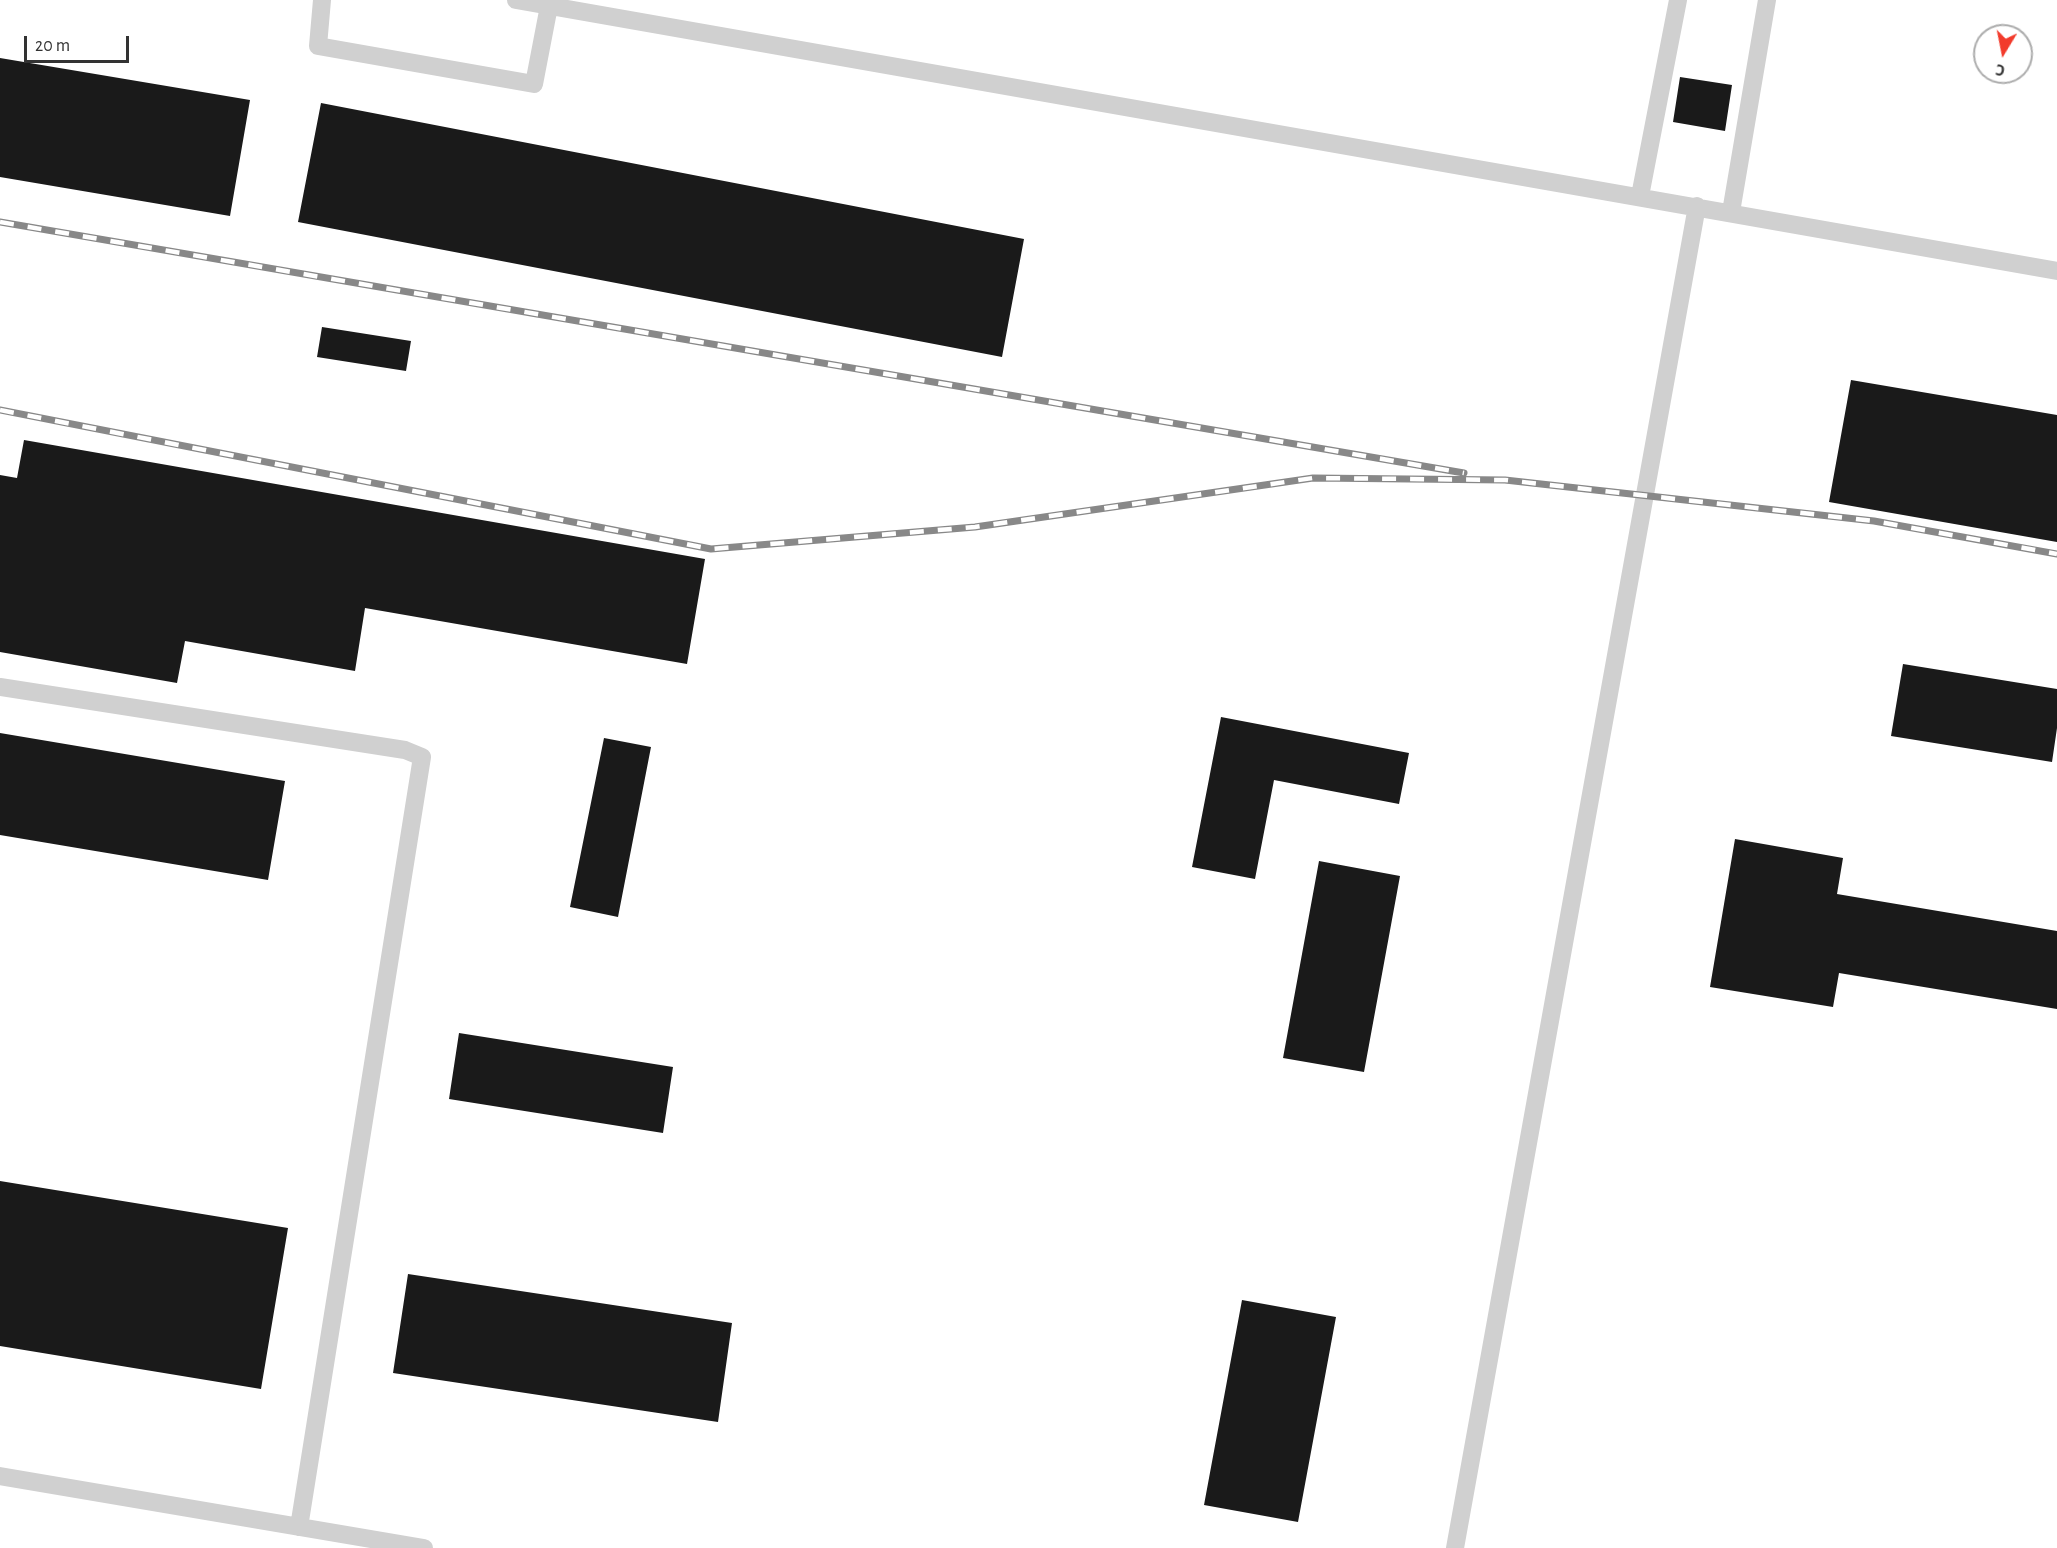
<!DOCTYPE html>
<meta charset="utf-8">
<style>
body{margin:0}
#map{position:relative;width:2057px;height:1548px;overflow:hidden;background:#fff;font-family:"Alegreya Sans",sans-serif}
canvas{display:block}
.north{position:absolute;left:1973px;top:24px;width:60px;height:60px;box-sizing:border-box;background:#fff;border:2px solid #adadad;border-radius:50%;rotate:190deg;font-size:16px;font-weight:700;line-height:24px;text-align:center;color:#333}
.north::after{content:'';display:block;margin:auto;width:21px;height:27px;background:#f23b2c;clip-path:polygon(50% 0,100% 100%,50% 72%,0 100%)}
.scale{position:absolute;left:24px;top:36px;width:105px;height:27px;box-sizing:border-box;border:3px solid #333;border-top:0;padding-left:8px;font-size:18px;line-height:21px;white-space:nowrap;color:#333;-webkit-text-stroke:4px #fff;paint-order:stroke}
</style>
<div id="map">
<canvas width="2057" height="1548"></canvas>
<div class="north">С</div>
<div class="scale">20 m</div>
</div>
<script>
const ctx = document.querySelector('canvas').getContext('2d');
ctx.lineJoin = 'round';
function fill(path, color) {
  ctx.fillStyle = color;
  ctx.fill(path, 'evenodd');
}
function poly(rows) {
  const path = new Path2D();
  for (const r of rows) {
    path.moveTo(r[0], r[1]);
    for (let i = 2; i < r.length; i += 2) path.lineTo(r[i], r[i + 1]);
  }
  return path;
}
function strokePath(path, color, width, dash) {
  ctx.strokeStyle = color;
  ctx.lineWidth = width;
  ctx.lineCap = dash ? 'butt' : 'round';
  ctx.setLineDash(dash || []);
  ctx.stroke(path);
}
const building = poly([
 [0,58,250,100,230,216,0,177],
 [1680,77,1732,85,1725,131,1673,122],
 [321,103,1024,239,1002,357,298,222],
 [322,327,411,341,406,371,317,357],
 [1851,380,2057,415,2057,542,1829,502],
 [24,440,705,559,687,664,365,608,355,671,185,641,177,683,0,652,0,475,17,478],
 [1903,664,2057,689,2057,728,2052,762,1891,736],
 [1221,717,1409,753,1399,804,1274,780,1255,879,1192,867],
 [0,733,285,781,268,880,0,835],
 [604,738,651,747,618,917,570,907],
 [1735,839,1843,858,1837,894,2057,931,2057,1009,1839,973,1833,1007,1710,987],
 [1319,861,1400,876,1364,1072,1283,1058],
 [459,1033,673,1067,663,1133,449,1099],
 [0,1181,288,1228,261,1389,0,1346],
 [408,1274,732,1323,718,1422,393,1373],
 [1242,1300,1336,1317,1298,1522,1204,1505]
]);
const service = poly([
 [322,0,318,46,534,84,549,6],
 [516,0,2057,271],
 [1640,196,1678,0],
 [1731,212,1767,0],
 [0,687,405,750,422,757,299,1527],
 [0,1476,424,1548],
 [1455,1548,1697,206]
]);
const rail = poly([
 [0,222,1464,473],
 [0,410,711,549,975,527,1313,478,1505,480,1874,521,2057,554]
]);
fill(building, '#1a1a1a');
strokePath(service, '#d0d0d0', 18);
strokePath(rail, '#888', 7);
strokePath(rail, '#fff', 4.5, [14]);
</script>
